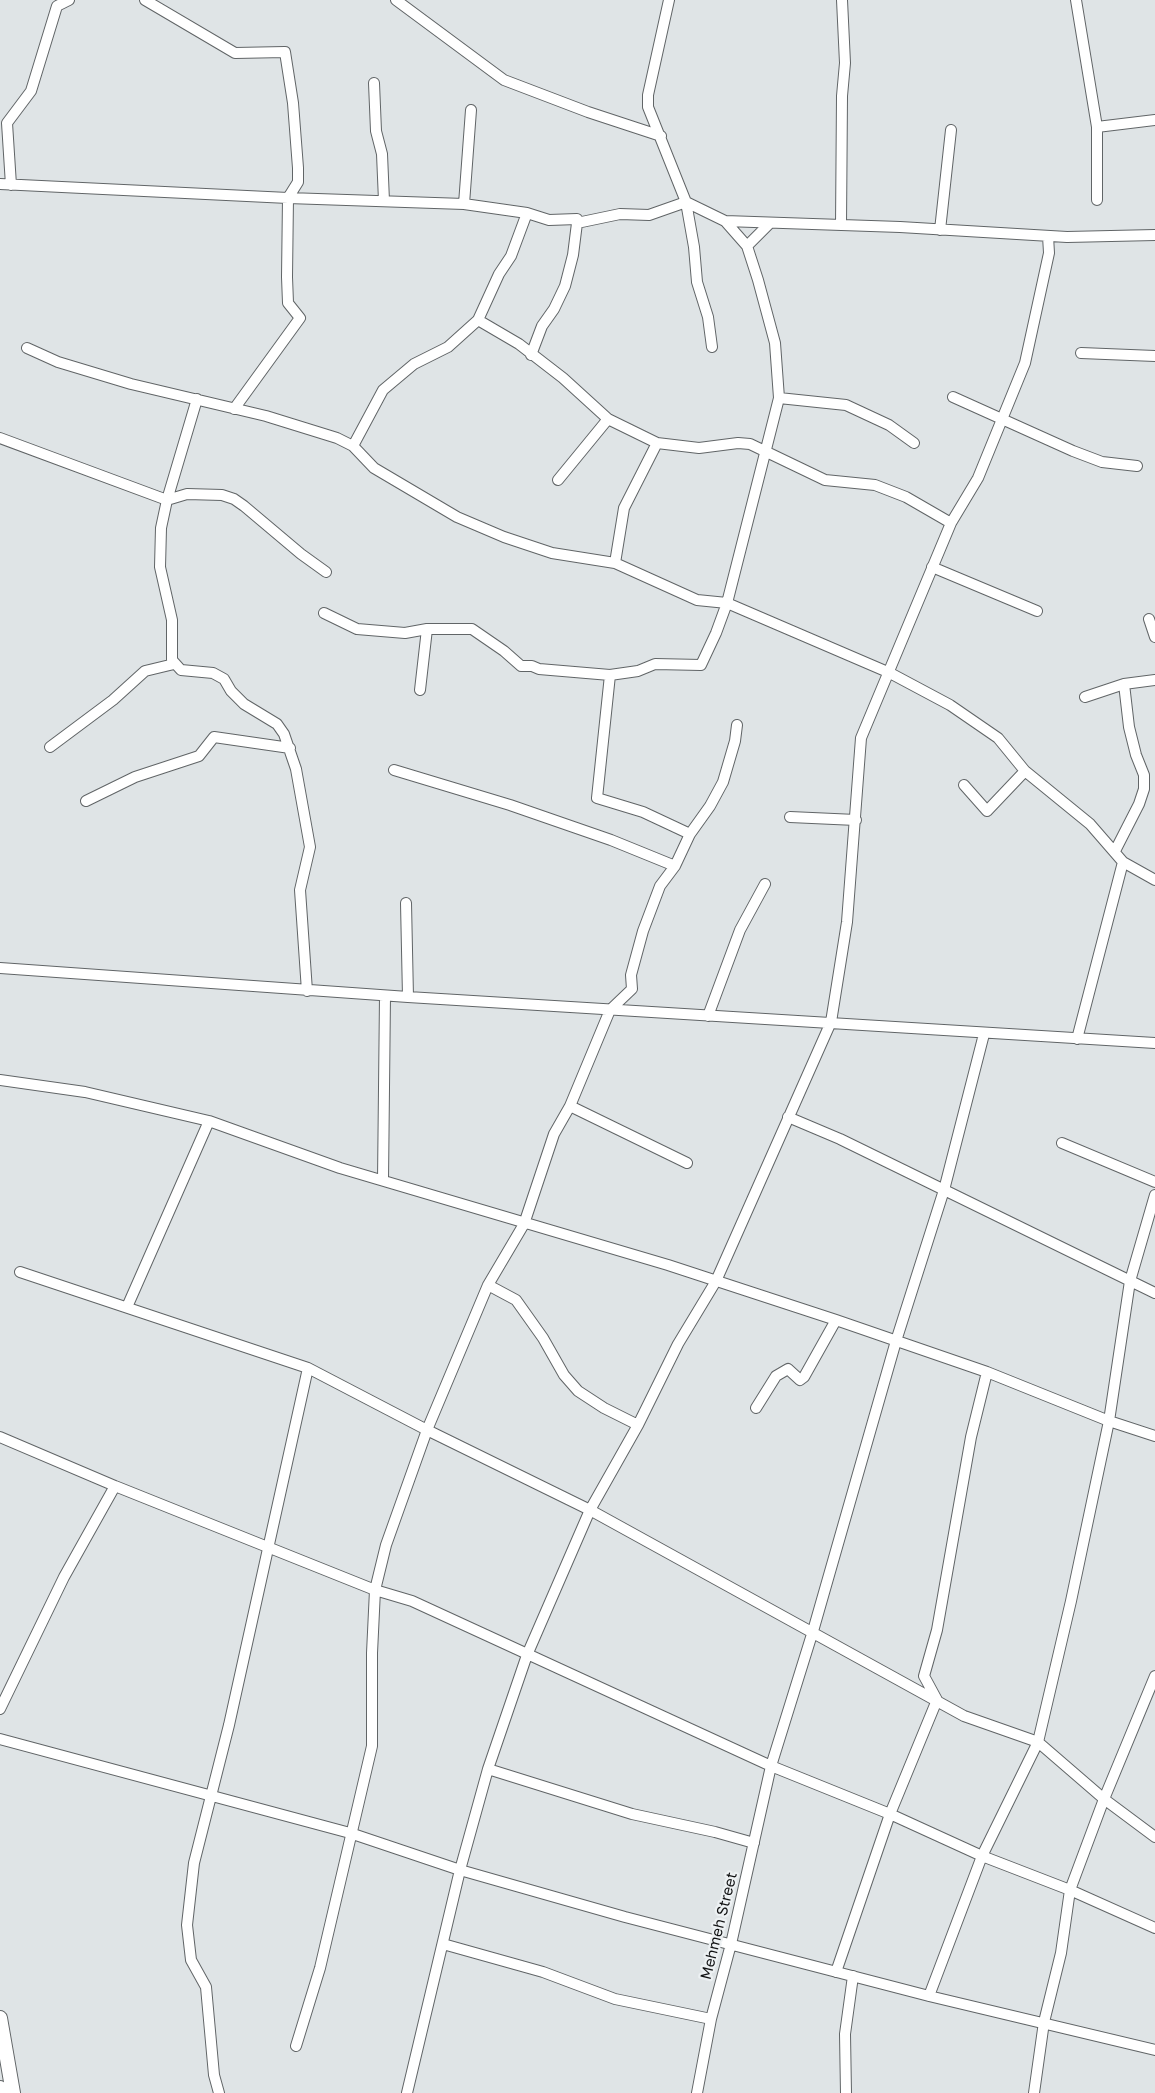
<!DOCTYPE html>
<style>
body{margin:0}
canvas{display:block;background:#dfe4e6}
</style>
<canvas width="1155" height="2093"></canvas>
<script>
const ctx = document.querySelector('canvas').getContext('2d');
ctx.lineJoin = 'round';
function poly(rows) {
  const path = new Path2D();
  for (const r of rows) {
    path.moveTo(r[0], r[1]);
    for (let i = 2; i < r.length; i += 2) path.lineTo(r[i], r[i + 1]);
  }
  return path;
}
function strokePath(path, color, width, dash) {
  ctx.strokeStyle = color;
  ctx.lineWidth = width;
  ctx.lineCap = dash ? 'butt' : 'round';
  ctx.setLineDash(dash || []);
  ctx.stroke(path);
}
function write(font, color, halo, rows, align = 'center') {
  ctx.font = font + ' "Golos Text",sans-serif';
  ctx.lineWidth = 4.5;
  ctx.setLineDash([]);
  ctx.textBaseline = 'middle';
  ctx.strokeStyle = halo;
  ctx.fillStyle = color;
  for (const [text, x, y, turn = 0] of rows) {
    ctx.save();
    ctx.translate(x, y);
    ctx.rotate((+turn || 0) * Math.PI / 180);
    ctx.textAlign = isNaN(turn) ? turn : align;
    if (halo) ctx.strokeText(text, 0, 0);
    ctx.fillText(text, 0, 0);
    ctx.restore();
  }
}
const street = poly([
 [145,0,235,53,285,52,293,103,298,168,298,182,288,198,287,277,288,303,300,318,234,409],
 [396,0,504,80,588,112,661,136],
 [669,0,648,95,648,107,686,202,694,247,697,282,708,317,712,347],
 [1076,0,1097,127,1155,120],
 [374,83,376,131,382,154,384,201],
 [1097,127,1097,200],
 [0,184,288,198,464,204,527,213,549,220,577,219,577,223,620,214,649,215,686,202,725,221,900,227,1067,237,1155,235],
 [11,185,7,123,31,91,57,6,69,0],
 [464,204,471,110],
 [841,225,842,96,845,63,842,0],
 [940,230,951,130],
 [747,246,769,224],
 [478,320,519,344,563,378,608,419,657,443,699,448,738,443,750,444,825,480,875,485,906,497,951,523],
 [27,348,58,362,131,384,266,416,337,438,353,446,374,468,457,517,504,537,552,553,615,563,697,600,727,603,890,673,950,705,998,738,1025,771,1090,824,1123,862,1155,880],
 [1081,353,1155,356],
 [531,355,542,326,554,309,565,286,573,255,577,223],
 [953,397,1073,451,1102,462,1137,466],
 [779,398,846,405,889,425,914,443],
 [197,399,167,500,161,528,160,567,172,620,172,660,181,670,213,673,224,679,231,691,244,704,277,724,284,734,296,769,310,847,300,890,307,991],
 [0,438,167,500,187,494,222,495,234,499,244,506,301,554,326,572],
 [353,446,383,390,414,364,448,347,478,320,499,274,511,256,527,213],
 [558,480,608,419],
 [615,563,624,508,657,443],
 [932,567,1037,611],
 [324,613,357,629,405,633,427,629,472,629,504,651,521,666,532,666,539,669,610,675,638,671,655,664,701,665,716,633,727,603,779,398,775,343,758,280,747,246,725,221],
 [1149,619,1155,637],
 [610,675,597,798,643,812,690,834],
 [420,690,427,629],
 [1085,697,1124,684,1155,680],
 [50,747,113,700,145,671,174,664],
 [394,770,510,805,611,840,675,866],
 [964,785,987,811,1025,771],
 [86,801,135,777,199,756,214,737,290,748],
 [790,817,856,820],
 [1115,851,1139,804,1144,789,1144,775,1136,755,1129,727,1124,684],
 [406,903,408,997],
 [0,968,408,997,1155,1043],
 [708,1016,740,930,765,884],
 [1077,1039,1123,862],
 [0,1080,85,1092,209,1121,340,1168,668,1265,836,1320,987,1372,1109,1421,1155,1436],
 [570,1106,687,1163],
 [788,1117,840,1139,1155,1293],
 [1062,1143,1155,1182],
 [383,1180,385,996],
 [20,1272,308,1368,427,1430,590,1510,964,1716,1038,1742,1104,1799,1155,1837],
 [488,1285,516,1300,543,1338,564,1375,578,1391,604,1408,638,1425],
 [127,1307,209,1121],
 [756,1408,776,1376,788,1369,800,1380,804,1377,836,1320],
 [0,1437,115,1486,375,1590,412,1601,771,1766,890,1814,982,1856,1070,1890,1155,1928],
 [0,1709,64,1577,115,1486],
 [0,1739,350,1833,460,1870,625,1917,929,1996,1155,2050],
 [488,1769,632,1814,715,1832,754,1843],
 [443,1944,543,1972,615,1999,711,2019],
 [836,1972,890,1814,937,1700,924,1676,937,1630,971,1437,987,1372],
 [929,1996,982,1856,1038,1742,1071,1601,1109,1421,1130,1281,1155,1195],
 [296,2046,320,1968,372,1746,372,1653,375,1590,386,1545,427,1430,488,1285,524,1224,554,1134,570,1106,610,1010,632,989,631,975,643,931,660,886,675,866,690,834,710,806,723,782,735,741,737,725],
 [219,2093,214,2075,206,1987,191,1960,187,1925,194,1863,229,1725,308,1368],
 [407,2093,460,1870,488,1769,527,1655,590,1510,638,1425,678,1344,716,1281,831,1022,847,922,861,738,951,523,978,478,1025,363,1049,253,1048,236],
 [697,2093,711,2019,731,1944,771,1766,813,1631,896,1341,944,1190,984,1034],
 [846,2093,845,2034,853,1976],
 [1034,2093,1044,2022,1061,1953,1070,1890,1104,1799,1155,1676]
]);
const secondary = poly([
 [0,2018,13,2093],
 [0,2088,1,2093]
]);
const streetNames = [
 ["Mehmeh Street",719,1926,-76]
];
strokePath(street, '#616567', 12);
strokePath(secondary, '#616567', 16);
strokePath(street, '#fff', 10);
strokePath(secondary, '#fff', 14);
write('15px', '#111213', '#edf1f3', streetNames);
</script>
